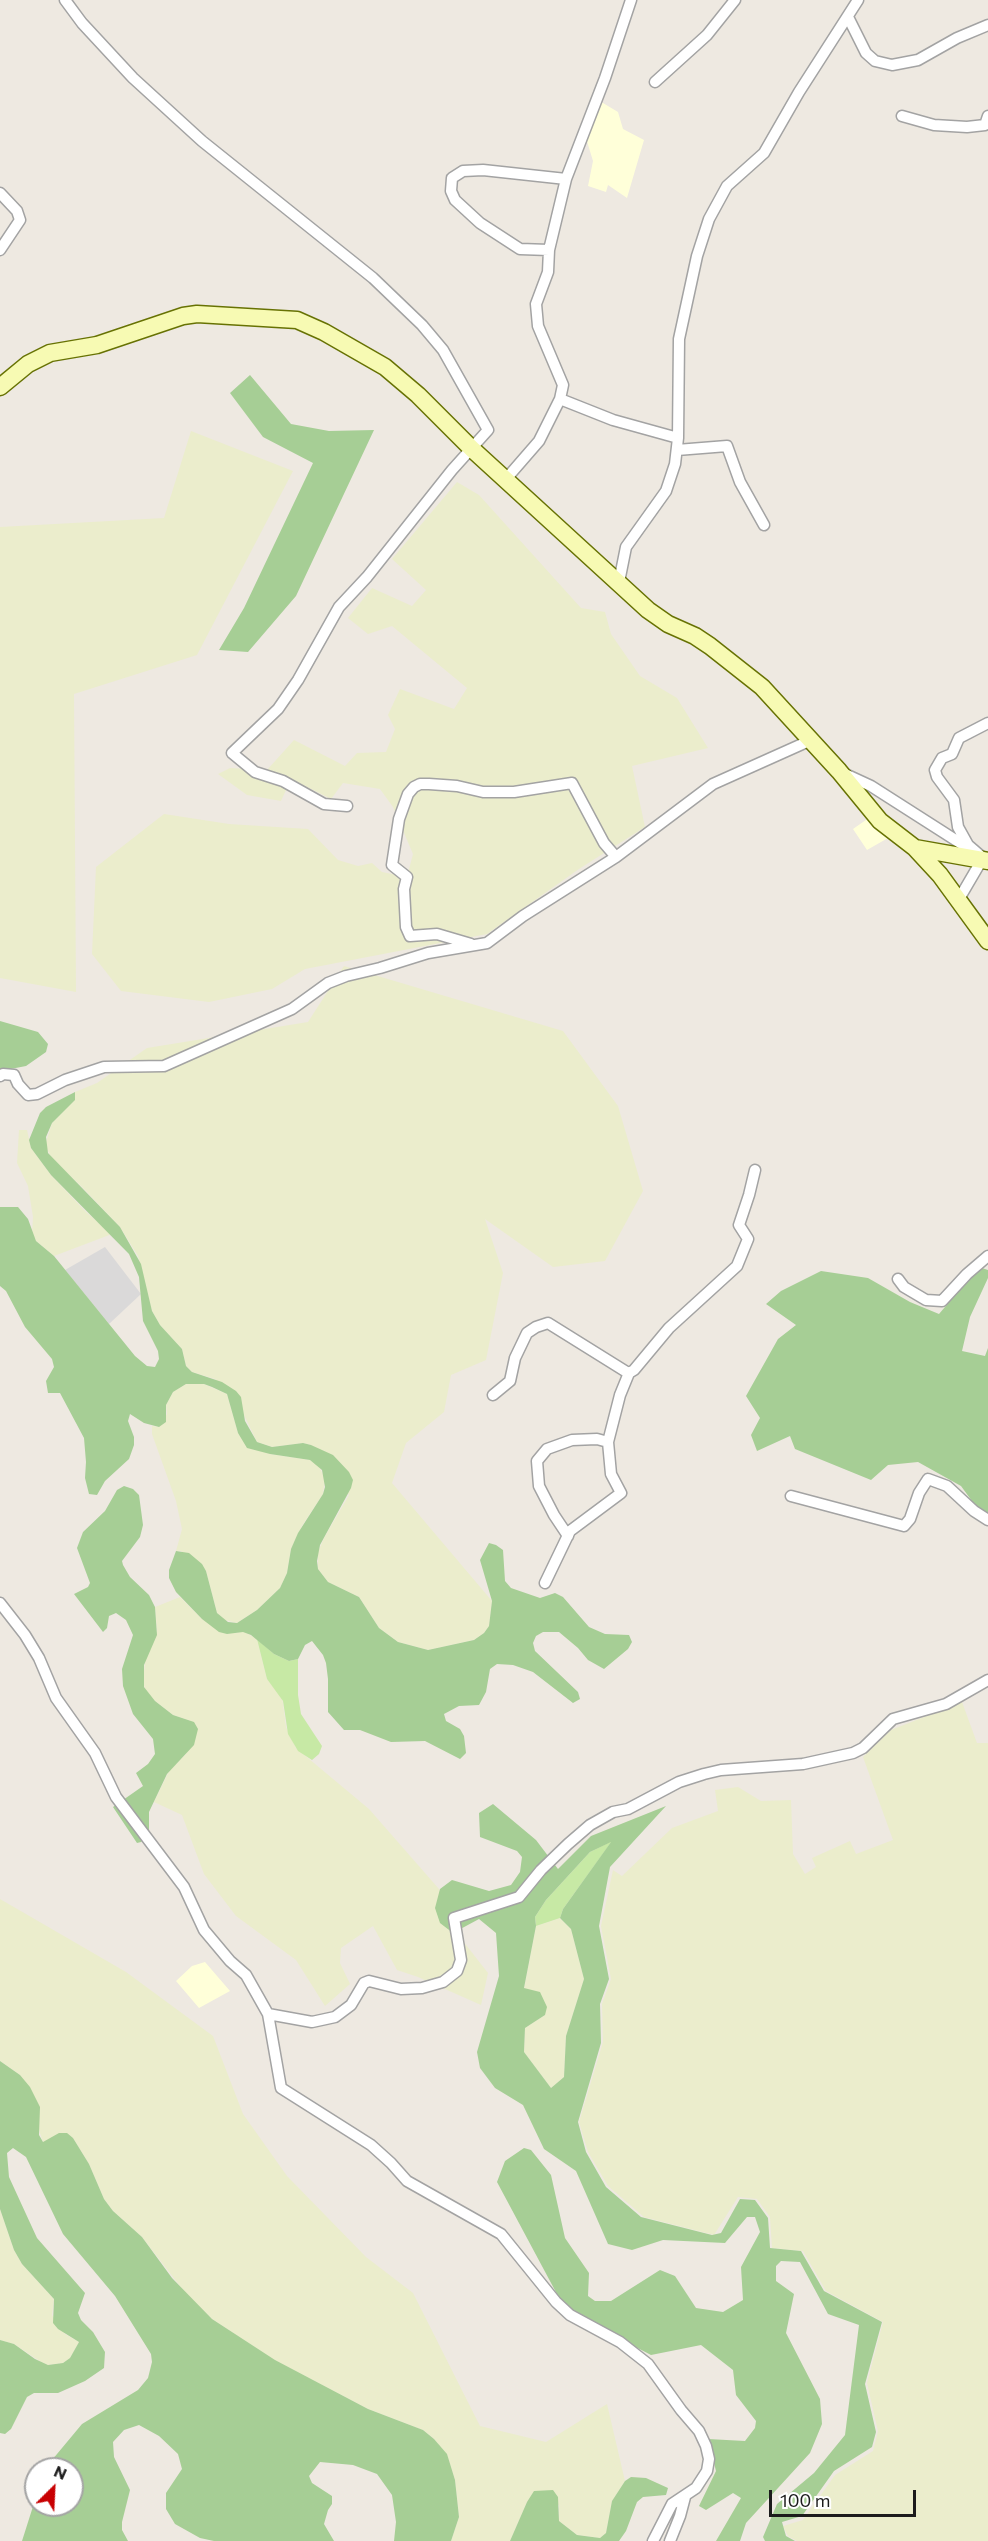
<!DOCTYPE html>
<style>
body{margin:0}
#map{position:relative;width:988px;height:2541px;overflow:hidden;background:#eee9e1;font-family:Commissioner,sans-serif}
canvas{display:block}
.north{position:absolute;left:24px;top:2457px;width:60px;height:60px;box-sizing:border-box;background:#fff;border:2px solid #a4a4a4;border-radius:50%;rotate:24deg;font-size:16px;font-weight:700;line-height:24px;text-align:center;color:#1c1c1c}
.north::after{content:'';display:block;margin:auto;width:21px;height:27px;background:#c80002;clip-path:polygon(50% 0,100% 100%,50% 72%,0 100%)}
.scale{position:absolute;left:769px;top:2490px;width:147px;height:27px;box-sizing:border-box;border:3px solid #1c1c1c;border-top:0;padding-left:8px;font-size:18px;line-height:21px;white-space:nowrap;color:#1c1c1c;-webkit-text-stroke:4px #fff;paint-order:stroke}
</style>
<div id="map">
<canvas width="988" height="2541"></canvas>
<div class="north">N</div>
<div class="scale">100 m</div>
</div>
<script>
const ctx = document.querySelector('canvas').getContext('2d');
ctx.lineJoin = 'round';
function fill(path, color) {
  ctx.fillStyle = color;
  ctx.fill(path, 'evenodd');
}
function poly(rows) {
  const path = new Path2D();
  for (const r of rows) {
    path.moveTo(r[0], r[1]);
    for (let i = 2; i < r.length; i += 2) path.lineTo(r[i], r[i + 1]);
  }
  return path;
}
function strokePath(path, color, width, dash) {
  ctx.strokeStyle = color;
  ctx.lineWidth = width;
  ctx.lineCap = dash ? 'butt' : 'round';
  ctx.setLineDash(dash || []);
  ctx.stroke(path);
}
const residential = poly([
 [105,1247,141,1294,109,1324,65,1270]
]);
const education = poly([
 [598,100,618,112,623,129,644,140,627,198,608,185,606,192,588,186,593,161,586,138],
 [873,815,895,834,867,850,853,829],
 [205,1962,230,1991,199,2008,176,1981,192,1966]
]);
const farmland = poly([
 [191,431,293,471,197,655,74,694,76,992,0,978,0,527,164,518],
 [457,482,479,495,581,608,605,612,611,634,640,676,677,698,708,748,632,766,645,827,579,869,487,934,305,969,272,989,209,1002,121,991,92,954,96,867,164,814,229,824,308,829,338,860,358,866,372,863,382,872,407,877,413,854,393,807,380,789,343,783,331,799,297,782,286,790,281,801,247,795,218,774,230,768,267,770,294,740,345,766,357,753,386,752,395,729,388,715,400,689,454,709,467,688,392,626,368,634,348,618,372,588,412,606,426,590,392,559],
 [344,966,563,1031,618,1106,643,1191,605,1261,553,1267,485,1219,503,1273,486,1360,451,1375,444,1412,406,1443,392,1483,492,1601,489,1626,484,1633,474,1640,428,1650,398,1642,379,1628,359,1597,328,1582,318,1569,318,1552,324,1538,349,1495,311,1445,303,1443,272,1447,257,1442,243,1413,215,1379,192,1372,186,1366,182,1349,160,1325,152,1311,138,1256,120,1227,81,1186,52,1159,45,1145,52,1123,74,1100,75,1092,97,1083,147,1048,308,1022],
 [19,1130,27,1130,31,1148,51,1175,86,1212,112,1234,54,1256,36,1241,32,1234,33,1217,28,1186,17,1163],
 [186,1384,204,1384,227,1394,238,1433,270,1454,310,1460,318,1464,325,1479,323,1494,302,1526,291,1549,287,1573,280,1588,257,1610,237,1623,221,1619,217,1613,206,1571,181,1551,176,1551,182,1529,176,1501,152,1434,152,1426,159,1427,167,1414,166,1405,173,1392],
 [180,1597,202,1619,235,1633,243,1631,257,1639,267,1679,282,1697,286,1727,296,1748,369,1809,439,1889,459,1936,488,1973,481,2005,418,1977,397,1970,373,1926,341,1948,340,1963,350,1984,325,2006,296,1960,236,1916,204,1874,182,1815,154,1802,169,1771,186,1754,190,1721,173,1715,155,1701,146,1691,143,1683,145,1661,157,1631,155,1607],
 [962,1702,977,1743,988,1743,988,2541,797,2541,788,2536,783,2526,803,2520,835,2475,873,2451,878,2431,867,2383,883,2322,826,2291,803,2251,772,2248,770,2217,757,2199,738,2197,714,2235,644,2217,608,2186,588,2152,579,2122,603,2042,602,2004,611,1979,601,1926,613,1870,622,1876,672,1828,718,1811,715,1790,738,1787,761,1801,791,1800,793,1854,805,1874,816,1867,812,1858,850,1841,856,1854,893,1840,863,1757,891,1730],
 [0,1899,126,1972,213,2036,243,2114,287,2176,366,2257,413,2293,480,2426,546,2442,607,2404,625,2481,612,2501,606,2533,600,2538,577,2535,559,2521,559,2505,527,2502,510,2541,451,2541,459,2517,455,2480,447,2455,434,2439,423,2430,368,2409,274,2360,212,2319,183,2290,142,2237,113,2211,104,2199,89,2164,73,2138,43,2142,20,2075,0,2061],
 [560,1918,571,1929,584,1979,566,2036,564,2077,551,2088,524,2052,525,2028,545,2015,524,1989,536,1926],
 [0,2209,14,2250,22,2264,54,2299,52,2315,65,2334,79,2342,70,2358,63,2363,48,2365,41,2362,14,2344,0,2340]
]);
const grass = poly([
 [257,1639,274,1654,289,1661,298,1659,298,1695,301,1714,322,1746,319,1754,312,1760,298,1751,288,1734,283,1701,267,1679],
 [612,1841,563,1909,560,1918,536,1926,535,1917,546,1900,590,1852]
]);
const forest = poly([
 [250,375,291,424,329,431,374,430,296,596,248,652,219,650,244,608,313,463,263,437,230,393],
 [0,1021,38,1032,48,1044,46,1052,26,1066,0,1071],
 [75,1092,75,1100,52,1123,46,1137,48,1153,120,1227,141,1264,152,1311,160,1325,182,1349,186,1366,192,1372,222,1382,236,1391,241,1397,245,1421,257,1442,272,1447,303,1443,311,1445,333,1455,349,1472,353,1480,351,1488,320,1545,317,1561,318,1569,328,1582,359,1597,379,1628,398,1642,428,1650,474,1640,484,1633,489,1626,492,1601,480,1560,489,1543,496,1545,503,1550,505,1581,511,1588,540,1598,555,1593,563,1597,589,1627,605,1634,629,1635,632,1642,628,1649,604,1669,588,1660,578,1648,559,1632,543,1632,536,1636,533,1643,535,1651,578,1692,580,1699,573,1703,533,1672,513,1665,497,1664,490,1669,486,1692,479,1705,459,1706,444,1714,446,1721,460,1729,464,1736,466,1753,460,1759,425,1741,391,1742,360,1730,344,1730,328,1712,328,1679,326,1663,323,1655,312,1641,305,1645,298,1659,289,1661,274,1654,251,1635,243,1632,227,1634,219,1632,202,1619,176,1592,169,1578,169,1570,176,1551,189,1553,202,1564,206,1571,217,1613,228,1622,237,1623,257,1610,280,1588,287,1573,291,1549,298,1533,323,1494,325,1487,322,1470,310,1460,270,1454,247,1448,238,1433,227,1394,212,1387,204,1384,186,1384,173,1392,166,1405,166,1422,159,1427,144,1423,130,1414,128,1421,134,1437,134,1445,129,1459,105,1481,97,1495,89,1494,85,1478,86,1462,84,1438,60,1393,48,1393,46,1381,54,1367,52,1359,25,1327,6,1291,0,1286,0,1207,18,1207,28,1219,36,1241,54,1256,135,1356,147,1366,155,1367,159,1359,158,1351,143,1321,139,1277,129,1254,51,1175,31,1148,29,1140,40,1113,46,1107],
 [979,1267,988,1270,988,1278,970,1317,962,1351,985,1356,988,1348,988,1523,961,1486,918,1462,888,1465,871,1480,795,1449,790,1436,757,1451,751,1435,760,1418,746,1396,778,1339,796,1325,766,1304,781,1291,821,1271,868,1278,910,1302,939,1314],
 [124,1486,133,1489,139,1495,143,1525,140,1537,122,1561,123,1565,130,1577,149,1595,155,1607,157,1635,144,1665,144,1687,155,1701,173,1715,194,1722,198,1729,194,1745,167,1774,149,1812,149,1834,141,1842,137,1843,113,1807,143,1786,136,1773,148,1764,155,1754,153,1739,133,1714,123,1686,122,1669,133,1635,126,1620,116,1613,109,1616,107,1628,103,1632,74,1594,88,1587,90,1583,77,1548,83,1532,105,1511,117,1490],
 [493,1804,536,1840,558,1869,591,1836,666,1806,610,1867,599,1926,609,1979,600,2004,601,2043,578,2122,586,2152,606,2187,641,2217,712,2235,721,2233,740,2199,755,2200,768,2218,770,2248,801,2251,824,2291,882,2322,865,2384,876,2432,872,2447,834,2471,802,2516,782,2522,786,2536,795,2541,765,2541,763,2537,777,2504,814,2473,845,2435,859,2325,828,2314,800,2262,781,2261,776,2266,776,2281,794,2294,786,2333,820,2399,822,2424,810,2453,746,2523,740,2541,716,2541,741,2498,733,2493,706,2510,699,2506,716,2471,708,2439,745,2441,755,2428,756,2421,736,2395,733,2370,701,2345,651,2355,580,2318,558,2296,497,2182,505,2161,524,2148,531,2150,551,2175,565,2238,589,2273,588,2296,595,2301,611,2301,660,2270,675,2276,696,2308,723,2312,743,2300,741,2267,760,2232,755,2217,747,2217,725,2243,663,2240,632,2250,608,2244,576,2171,544,2149,523,2105,495,2088,480,2068,477,2052,499,1976,496,1933,479,1919,453,1933,440,1923,435,1908,440,1889,452,1880,489,1891,511,1885,520,1872,522,1857,517,1851,480,1837,479,1813],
 [611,1842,563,1909,560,1918,571,1929,584,1979,566,2036,564,2077,551,2088,524,2052,525,2028,545,2015,547,2007,540,1992,524,1988,536,1926,535,1917,546,1900,590,1852],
 [0,2061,20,2075,30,2087,40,2107,39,2135,43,2142,59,2133,67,2133,73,2138,89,2164,104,2199,113,2211,142,2237,172,2278,212,2319,275,2360,368,2409,423,2430,434,2439,447,2454,455,2480,459,2517,451,2541,394,2541,396,2522,392,2495,377,2474,353,2465,320,2462,309,2476,312,2483,332,2496,332,2504,328,2510,324,2524,334,2541,214,2541,200,2538,175,2524,166,2509,166,2493,182,2469,178,2454,159,2436,139,2425,124,2430,113,2442,114,2457,130,2490,122,2522,122,2530,128,2541,22,2541,36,2497,36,2505,72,2505,72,2469,46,2469,47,2466,82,2424,138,2390,148,2378,152,2362,151,2354,115,2296,63,2234,26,2157,13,2148,7,2153,9,2177,37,2238,85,2293,78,2313,81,2320,93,2332,105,2352,104,2368,85,2381,58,2393,34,2393,27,2397,11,2429,5,2434,0,2433,0,2340,14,2344,35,2359,48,2365,63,2363,70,2358,79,2342,58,2329,53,2323,54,2299,22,2264,14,2250,0,2209],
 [631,2477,646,2478,668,2488,666,2495,643,2497,637,2502,626,2531,619,2541,510,2541,527,2502,534,2491,553,2490,558,2497,559,2521,577,2535,600,2538,606,2533,612,2501,625,2481]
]);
const street = poly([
 [65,0,82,23,133,78,202,141,373,278,422,325,443,350,488,430,452,470,367,577,339,607,298,680,278,709,232,753,255,772,283,781,324,804,347,806],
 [848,17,866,53,875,61,892,65,918,60,957,38,988,25],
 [655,82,707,35,735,0],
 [902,116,934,125,967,127,985,125,988,116],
 [0,193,17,211,20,220,0,250],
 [549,250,520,249,480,223,455,200,451,191,452,178,463,171,483,170,566,179],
 [560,399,613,420,678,438],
 [677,450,727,446,740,482,764,525],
 [506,479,539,441,560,399,563,385,538,326,536,304,548,272,549,250,566,179,605,78,631,0],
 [619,582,626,547,666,491,675,464,678,438,679,339,697,256,709,219,727,186,764,153,799,92,858,0],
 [845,774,871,786,968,848],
 [983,858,968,845,958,827,954,800,937,777,935,770,942,758,952,754,959,738,988,723],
 [959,899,983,858],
 [471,944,437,934,410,936,406,927,404,889,407,877,392,865,399,819,408,794,414,787,420,784,429,784,457,786,483,792,514,792,572,783,604,843,616,857],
 [0,1076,3,1074,14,1075,18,1084,28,1095,37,1094,65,1080,104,1067,164,1066,292,1009,328,983,346,976,380,968,428,953,487,943,523,916,616,857,713,784,809,741],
 [898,1279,904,1287,926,1300,942,1301,967,1274,988,1256],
 [493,1395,510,1381,515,1358,527,1333,536,1327,548,1323,625,1371,629,1373,634,1370,669,1328,737,1266,748,1239,739,1225,749,1195,755,1170],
 [791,1496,904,1526,910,1519,919,1493,928,1479,947,1486,974,1511,988,1520],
 [568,1536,554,1515,539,1486,537,1461,547,1449,572,1440,597,1439,608,1442],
 [545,1583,570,1531,621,1493,611,1474,608,1442,620,1395,629,1373],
 [0,1603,25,1635,39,1658,56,1698,95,1753,116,1797,184,1887,204,1930,230,1961,246,1975,268,2014,281,2088,371,2145,391,2163,407,2181,501,2234,556,2302,570,2315,620,2342,648,2364,681,2410,699,2431,706,2446,709,2459,707,2471,696,2488,672,2504,653,2541],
 [268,2014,312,2022,335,2017,351,2005,364,1983,369,1981,401,1989,422,1988,443,1982,457,1971,461,1960,454,1918,519,1897,541,1870,568,1844,590,1825,613,1812,628,1809,679,1782,704,1774,721,1770,803,1764,853,1753,863,1748,893,1719,946,1704,988,1680],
 [670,2541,680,2516,685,2497]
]);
const secondary = poly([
 [0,387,28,364,50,353,97,345,183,316,197,314,297,320,324,332,385,367,418,395,472,449,648,610,668,624,695,636,710,646,762,687,839,771,880,821,915,848,940,875,988,941],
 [915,848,988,861]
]);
fill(residential, '#dad9d9');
fill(education, '#ffffd9');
fill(farmland, '#ebedcc');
fill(grass, '#c7e9a5');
fill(forest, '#a6ce95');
strokePath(street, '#a3a3a3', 13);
strokePath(secondary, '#677203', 19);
strokePath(street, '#fff', 10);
strokePath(secondary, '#f7fab3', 16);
</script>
